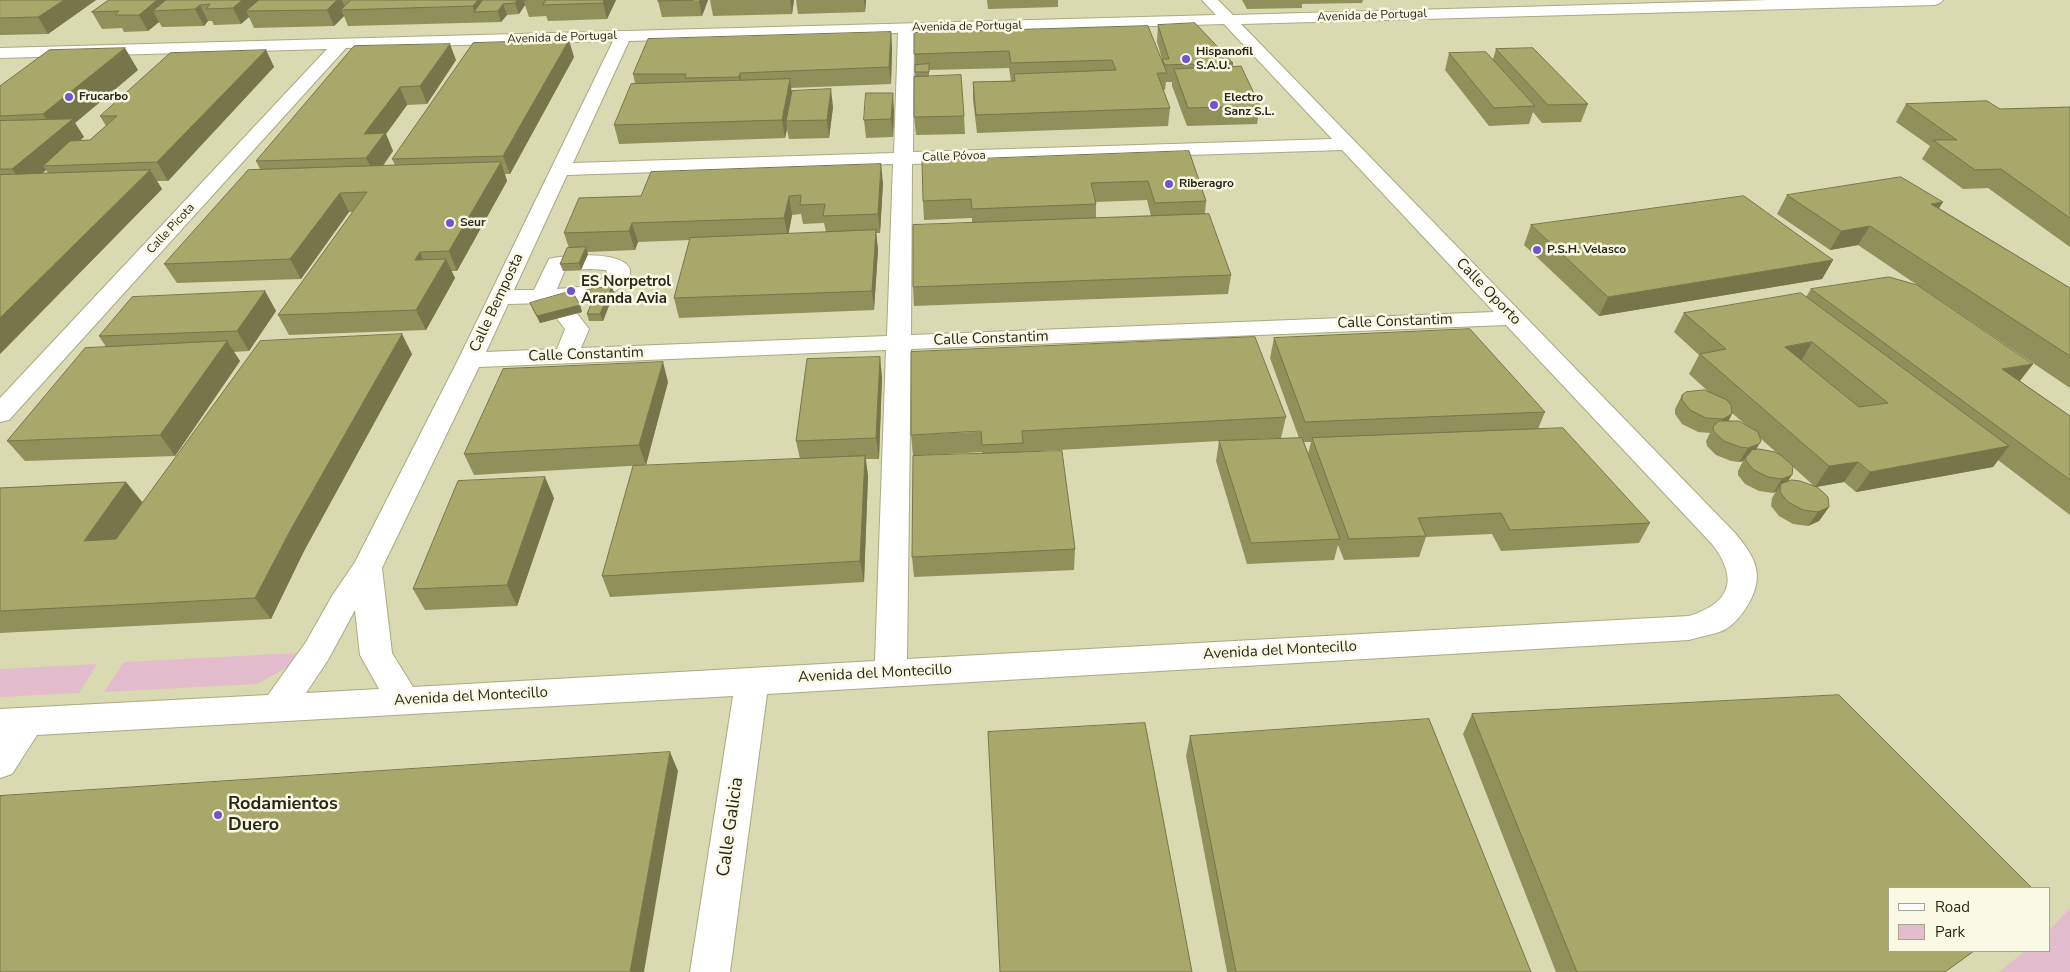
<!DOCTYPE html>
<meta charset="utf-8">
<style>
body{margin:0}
#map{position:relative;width:2070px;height:972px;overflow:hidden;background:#d9dab1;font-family:"Nunito Sans",sans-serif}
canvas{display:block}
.legend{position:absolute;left:1888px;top:887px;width:162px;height:65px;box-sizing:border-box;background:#f9f9e5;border:1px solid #a6a693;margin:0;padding:6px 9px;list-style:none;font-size:15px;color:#292919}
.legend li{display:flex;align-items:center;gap:10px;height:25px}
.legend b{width:25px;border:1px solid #a6a693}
</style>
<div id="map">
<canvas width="2070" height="972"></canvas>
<ul class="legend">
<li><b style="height:6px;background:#fff"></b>Road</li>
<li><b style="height:14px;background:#e3bcce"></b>Park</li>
</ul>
</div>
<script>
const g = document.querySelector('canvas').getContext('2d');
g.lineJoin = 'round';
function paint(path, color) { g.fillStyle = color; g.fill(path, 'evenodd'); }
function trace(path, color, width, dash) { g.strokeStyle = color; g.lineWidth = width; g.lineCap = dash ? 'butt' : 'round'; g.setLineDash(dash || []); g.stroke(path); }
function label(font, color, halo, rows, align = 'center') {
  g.font = font + ' "Nunito Sans",sans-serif'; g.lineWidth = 5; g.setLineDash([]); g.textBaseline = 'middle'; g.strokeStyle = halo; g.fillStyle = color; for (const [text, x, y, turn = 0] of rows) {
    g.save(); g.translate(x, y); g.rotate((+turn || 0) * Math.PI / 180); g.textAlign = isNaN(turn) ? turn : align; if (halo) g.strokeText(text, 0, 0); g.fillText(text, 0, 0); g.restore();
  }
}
paint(new Path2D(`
 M298 653 288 667 257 684 104 692 124 662Z
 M97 664 79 693 0 697V669Z
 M2070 908V972H1999L2025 951H2049V931Z`), '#e3bcce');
const minor = new Path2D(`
 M1202 0H1218L1233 15 1768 0H1943L1940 3 1935 5 1241 24 1735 533C1755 557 1765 574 1749 603 1743 613 1736 623 1726 629 1715 635 1701 636 1689 640L767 694 730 972H690L733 696 37 735 12 774 0 778V709L268 695 306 642 332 596 355 562 458 360 613 41 346 48 9 420 0 422V398L327 49 0 58V48L1216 15ZM1224 24 1332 139 913 152 914 33ZM898 33 894 153 573 163 629 41ZM1342 150 1494 312 911 335 912 164ZM893 164 887 336 581 348 589 329 568 302C589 301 613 299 627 280 630 276 632 271 628 266 616 251 566 255 549 259L534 290H514L567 175ZM590 269 606 270 608 275 591 286 557 289 565 270ZM545 303 565 329 557 349 486 352 508 304ZM1506 325 1712 544C1739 579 1731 603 1689 616L907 659 911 349ZM886 350 875 661 413 687 392 653 382 568 479 367ZM355 610 360 655 379 689 306 693 328 660Z`);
trace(minor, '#aaaa83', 2);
paint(minor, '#fff');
paint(new Path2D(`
 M0 0H96L48 34 0 35Z
 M109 0H616L607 19 548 21 546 16 529 17 525 5 519 14 507 15 501 22 348 26 344 16 334 26 254 28 249 17 241 24 214 25 212 21H208L204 26 162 27 159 22 148 31 124 32 122 28 102 29 92 12Z
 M708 0 702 16 662 17 658 1Z
 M710 0H794L792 14 713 16Z
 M796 0H866L865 12 798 14Z
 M987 0H1058V7L988 9Z
 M1242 0H1363L1362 3 1302 4V8L1247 9Z
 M1158 25 1233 63V67L1260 106 1257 124 1187 126 1172 86V82H1166L1165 90H1163L1170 108 1168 126 977 133 973 100V82L1011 81 1009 68 929 70V76L964 116 965 134 916 135 914 117 915 77 914 33 1162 60V59L1157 42Z
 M891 32 892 49 891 84 791 88 792 91 833 107 829 138 789 139 787 129 785 138 619 144 614 125 635 83 633 74Z
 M354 46 456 60 427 104 407 105 386 134 393 151 383 166 395 165 392 159 574 57 510 174H505L507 181 457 271H451L455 278 426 330 289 335 278 315 353 212H349L301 279 177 283 164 264 260 169 256 161Z
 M1496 49 1588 104 1581 122 1542 123 1533 112 1529 124 1489 126 1445 70 1449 53 1493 59Z
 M266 50 274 67 168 181H157L162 189 0 354V86L138 70 75 123 84 137 80 140H90L106 126 100 116ZM46 170 48 173 42 174Z
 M1906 104 2000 109 2070 107V247L1988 188 1963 189 1922 159 1930 146 1896 122Z
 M894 110 893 137 866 138 864 120Z
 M1189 151 1206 201 1205 214 1231 275 1228 294 914 306 913 287 972 223V218L924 220 923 201ZM1147 200 1151 216 1096 218V202Z
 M883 183 880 233H876L878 250 874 310 679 318 674 298 690 240 638 242 635 250 587 252 588 254 581 270 563 271 560 264 569 248 564 233 641 196ZM801 214 803 224 824 223 826 232 788 234 792 215Z
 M1787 195 1939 208 2070 288V388L1858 245 1830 250 1777 214Z
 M1531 225 1833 260 1822 279 1599 316 1524 245Z
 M612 286 614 293 603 321H589L587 314 592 303 588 297 586 290Z
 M1811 289 2033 364 2020 381 2070 416V515L1998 460 1993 467 1856 492 1844 482 1817 487 1829 507 1819 521 1808 526 1793 524 1779 516 1771 506 1772 498 1776 491 1773 493 1759 491 1745 484 1738 475V471L1743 461 1739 462 1731 461 1716 455 1707 446 1706 441 1710 433 1698 432 1682 424 1675 414V409L1682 395 1709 392 1689 374 1699 355 1674 332 1684 313 1806 297ZM1732 413 1746 425 1728 421ZM1760 438 1777 453 1756 450ZM1793 467 1813 485 1788 481Z
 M265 291 276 311 249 351 234 352 240 361 175 456 25 461 7 441 106 347 99 336Z
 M530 303 580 305 582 312 540 323 533 310Z
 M1274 338 1545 412 1538 429 1650 523 1639 543 1501 551 1492 534 1426 537 1419 557 1344 560 1338 545 1334 560 1247 564 1216 461 1219 441 1023 452 1075 549 1074 570 914 577 912 557 982 453V452L913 456 911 435 1286 417 1281 438 1233 440 1299 438 1270 358ZM1304 442H1311L1308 454Z
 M412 354 304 551 271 619 0 633V488L126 482 142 502Z
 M882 377 879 459H866L868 476 864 582 610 597 602 576 800 459 796 441Z
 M668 382 646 465 474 475 464 454Z
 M554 498 517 606 425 610 413 589Z
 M1472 714 1945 972H1556L1463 734Z
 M1190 736 1531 972H1227L1186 756Z`), '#90905b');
paint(new Path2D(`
 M64 0H96L48 34 38 17Z
 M157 0H186L153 11 159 22 148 31 139 15Z
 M242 0H268L246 11 249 17 241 24 233 8Z
 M337 0H345H342L346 10H341L344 16 334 26 327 10Z
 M478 0H496L474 12 473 6Z
 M517 0H528L524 1 525 5 519 14 515 3Z
 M604 0H616L607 19 603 3Z
 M699 0H708L702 16Z
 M790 0H794L792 14Z
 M864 0H866L865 12Z
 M503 4 507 15 501 22 498 11Z
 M200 5 208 21 204 26 195 9Z
 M891 32 892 49 891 84 889 67Z
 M569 40 574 57 510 174 503 156Z
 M450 44 456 60 427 104 420 86Z
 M125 48 138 70 75 123 84 137 50 166H43L46 170 25 188 12 169 55 133 43 114Z
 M266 50 274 67 168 181 157 162Z
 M740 73 743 90 742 94 739 77Z
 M790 79 792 96 786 121 787 129 785 138 782 120Z
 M400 87 407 105 386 134 393 151 375 176 366 158 364 134Z
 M831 89 833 107 829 138 827 120Z
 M893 93 894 110 893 137 891 119Z
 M501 162 507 181 457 271 449 251Z
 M881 164 883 183 880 233 878 214Z
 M150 170 162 189 0 354V318Z
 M340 193 349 212 301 279 290 259Z
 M789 196 792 215 788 237 784 218Z
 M1943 202 1931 221V204Z
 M632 223 638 242 635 250 629 231Z
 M1870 226 1858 245 1830 250 1841 231Z
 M876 230 878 250 874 310 872 291Z
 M586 247 588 254 581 270 579 263Z
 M420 252 428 272 415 260Z
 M446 259 455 278 426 330 416 310Z
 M1833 260 1822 279 1599 316 1608 297Z
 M612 286 614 293 603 321 600 314Z
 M265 291 276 311 249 351 237 331Z
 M580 305 582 312 540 323 537 316Z
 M402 334 412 354 304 551 271 619 255 598 290 531Z
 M227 341 240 361 175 456 160 435Z
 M1812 342 1800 363 1785 347Z
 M880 357 882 377 879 459 876 438Z
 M663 362 668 382 646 465 639 445Z
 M2033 364 2017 384 2002 369Z
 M1732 414 1725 428 1715 433 1723 419Z
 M1761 441 1753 455 1746 457 1743 461 1739 462 1748 448Z
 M2009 446 1993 467 1856 492 1870 472Z
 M865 456 868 476 864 582 860 561Z
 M1858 462 1844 482 1815 487 1829 466Z
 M1792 475 1783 489 1781 484 1777 491 1773 493 1782 479Z
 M545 477 554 498 517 606 507 585Z
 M126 482 142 502 102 561 84 541Z
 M1829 507 1819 521 1808 526 1818 512Z
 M670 752 678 771 644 972H630Z`), '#76764a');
const building = new Path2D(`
 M0 0H64L38 17 0 18Z
 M109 0H157L139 15H115L119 11 92 12Z
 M166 0H242L233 8 206 9 210 4 200 5 195 9 153 11Z
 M259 0H337L327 10 246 11Z
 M351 0H478L473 6 341 10Z
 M483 0H517L515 3 503 4 498 11 474 12Z
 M546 0H604L603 3 543 5Z
 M659 0H694L658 1Z
 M1195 23 1233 63H1228L1230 67 1241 66 1260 106 1188 108 1174 69 1195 68 1193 64 1165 65 1162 59H1169L1158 25Z
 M1148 26 1167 73H1157L1170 108 976 115 973 82 1015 81 1014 74 1116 70 1112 60 1011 63 1009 51 914 54V33Z
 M891 32 889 67 740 73 739 77 685 78 686 74H633L648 39Z
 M569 40 503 156 392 159 473 43Z
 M450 44 420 86 400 87 364 134 385 133 366 158 256 161 354 46Z
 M125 48 43 114 0 116V86L49 50Z
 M1533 48 1588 104 1548 105 1496 49Z
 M266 50 157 162 43 166 70 141 90 140 117 116H100L170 53Z
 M1486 52 1535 106 1494 108 1449 53Z
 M929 64V72H915V65Z
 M961 75 964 116 914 117V77Z
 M790 79 782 120 614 125 631 84Z
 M831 89 827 120 786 121 792 91Z
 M866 93H893L891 119 864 120Z
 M1987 101 2000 109 2070 107V218L2001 169 1975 170 1933 140H1957L1906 104Z
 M73 119 12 169H0V121Z
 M1189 151 1206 201 1155 203 1148 181 1091 183 1096 204 972 209 971 199 923 201 922 161Z
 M501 162 449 251 420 252 415 260 446 259 416 310 278 315 367 192 340 193 290 259 164 264 248 170Z
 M881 164 878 214 823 216 825 204 800 205 801 195 789 196 784 218 632 223 629 231 564 233 579 198 641 196 651 172Z
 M150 170 0 318V175Z
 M1901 177 1943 202 1931 204 2070 288V356L1870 226 1841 231 1787 195Z
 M1744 196 1833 260 1608 297 1531 225Z
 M1209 214 1231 275 913 287V225Z
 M876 230 872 291 674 298 690 238Z
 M586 247 579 263 560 264 567 248Z
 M1889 277 1917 285 2033 364 2002 369 2070 416V480L1811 289Z
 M612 286 600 314H587L593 300 586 290Z
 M265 291 237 331 99 336 132 297Z
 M572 291 580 305 537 316 530 303Z
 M1801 293 2009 446 1870 472 1858 462 1829 466 1700 354 1726 349 1684 313ZM1812 342 1888 403 1859 407 1785 347Z
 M1470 329 1545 412 1305 422 1274 338Z
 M402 334 290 531 255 598 0 611V488L126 482 84 541 116 539 260 341Z
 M1255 337 1286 417 1022 431 1023 443 982 445 981 431 911 435V352Z
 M227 341 160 435 7 441 85 348Z
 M880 357 876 438 796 441 807 359Z
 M663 362 639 445 464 454 503 369Z
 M1705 390 1727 400 1731 405 1732 414 1723 419 1706 418 1690 410 1682 400V395L1686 392Z
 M1719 421H1739L1758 432 1761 441 1759 444 1748 448 1740 447 1724 441 1714 432 1713 427Z
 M1563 428 1650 523 1510 530 1501 513 1418 518 1426 536 1349 539 1312 438Z
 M1302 438 1340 539 1251 543 1219 441Z
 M1759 449 1775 452 1782 456 1793 466 1792 475 1782 479 1768 477 1754 470 1746 461V457L1752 450Z
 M1062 451 1075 549 912 557 913 456Z
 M865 456 860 561 602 576 633 466Z
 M545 477 507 585 413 589 458 481Z
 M1792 480 1800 481 1817 487 1823 492 1828 497 1829 507 1818 512 1803 510 1788 502 1780 492 1781 484Z
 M1839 695 2032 888H1889V951H1974L1945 972H1577L1472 714Z
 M1429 719 1531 972H1236L1190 736Z
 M1145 723 1192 972H1000L988 732Z
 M670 752 630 972H0V796Z`);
paint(building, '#a8a86a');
trace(building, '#76764a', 1);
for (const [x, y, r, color] of [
 [1186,59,5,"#6f56d0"],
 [69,97,5,"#6f56d0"],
 [1214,105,5,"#6f56d0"],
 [1169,184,5,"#6f56d0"],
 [450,223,5,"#6f56d0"],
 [1537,250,5,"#6f56d0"],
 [571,291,5,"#6f56d0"],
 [218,815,5,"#6f56d0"]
]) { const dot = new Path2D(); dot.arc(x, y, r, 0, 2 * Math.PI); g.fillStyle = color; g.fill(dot); trace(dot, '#f9f9e5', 2); }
label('12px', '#292919', '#f9f9e5', [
 ["Avenida de Portugal",1372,16,-2],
 ["Avenida de Portugal",967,27,-1],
 ["Avenida de Portugal",562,38,-2],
 ["Calle Póvoa",954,157,-2],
 ["Calle Picota",171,229,-47]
]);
label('bold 12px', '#292919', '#f9f9e5', [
 ["Hispanofil",1196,52],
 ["S.A.U.",1196,66],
 ["Frucarbo",79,97],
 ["Electro",1224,98],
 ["Sanz S.L.",1224,112],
 ["Riberagro",1179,184],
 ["Seur",460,223],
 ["P.S.H. Velasco",1547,250]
], 'left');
label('bold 15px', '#292919', '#f9f9e5', [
 ["ES Norpetrol",581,282],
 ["Aranda Avia",581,299]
], 'left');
label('15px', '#292919', '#f9f9e5', [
 ["Calle Oporto",1488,292,46],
 ["Calle Bemposta",497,303,-65],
 ["Calle Constantim",1395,322,-2],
 ["Calle Constantim",991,339,-2],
 ["Calle Constantim",586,355,-2],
 ["Avenida del Montecillo",1280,651,-3],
 ["Avenida del Montecillo",875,674,-3],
 ["Avenida del Montecillo",471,697,-3]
]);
label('bold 18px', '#292919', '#f9f9e5', [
 ["Rodamientos",228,805],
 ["Duero",228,826]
], 'left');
label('18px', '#292919', '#f9f9e5', [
 ["Calle Galicia",731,827,-82]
]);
</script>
